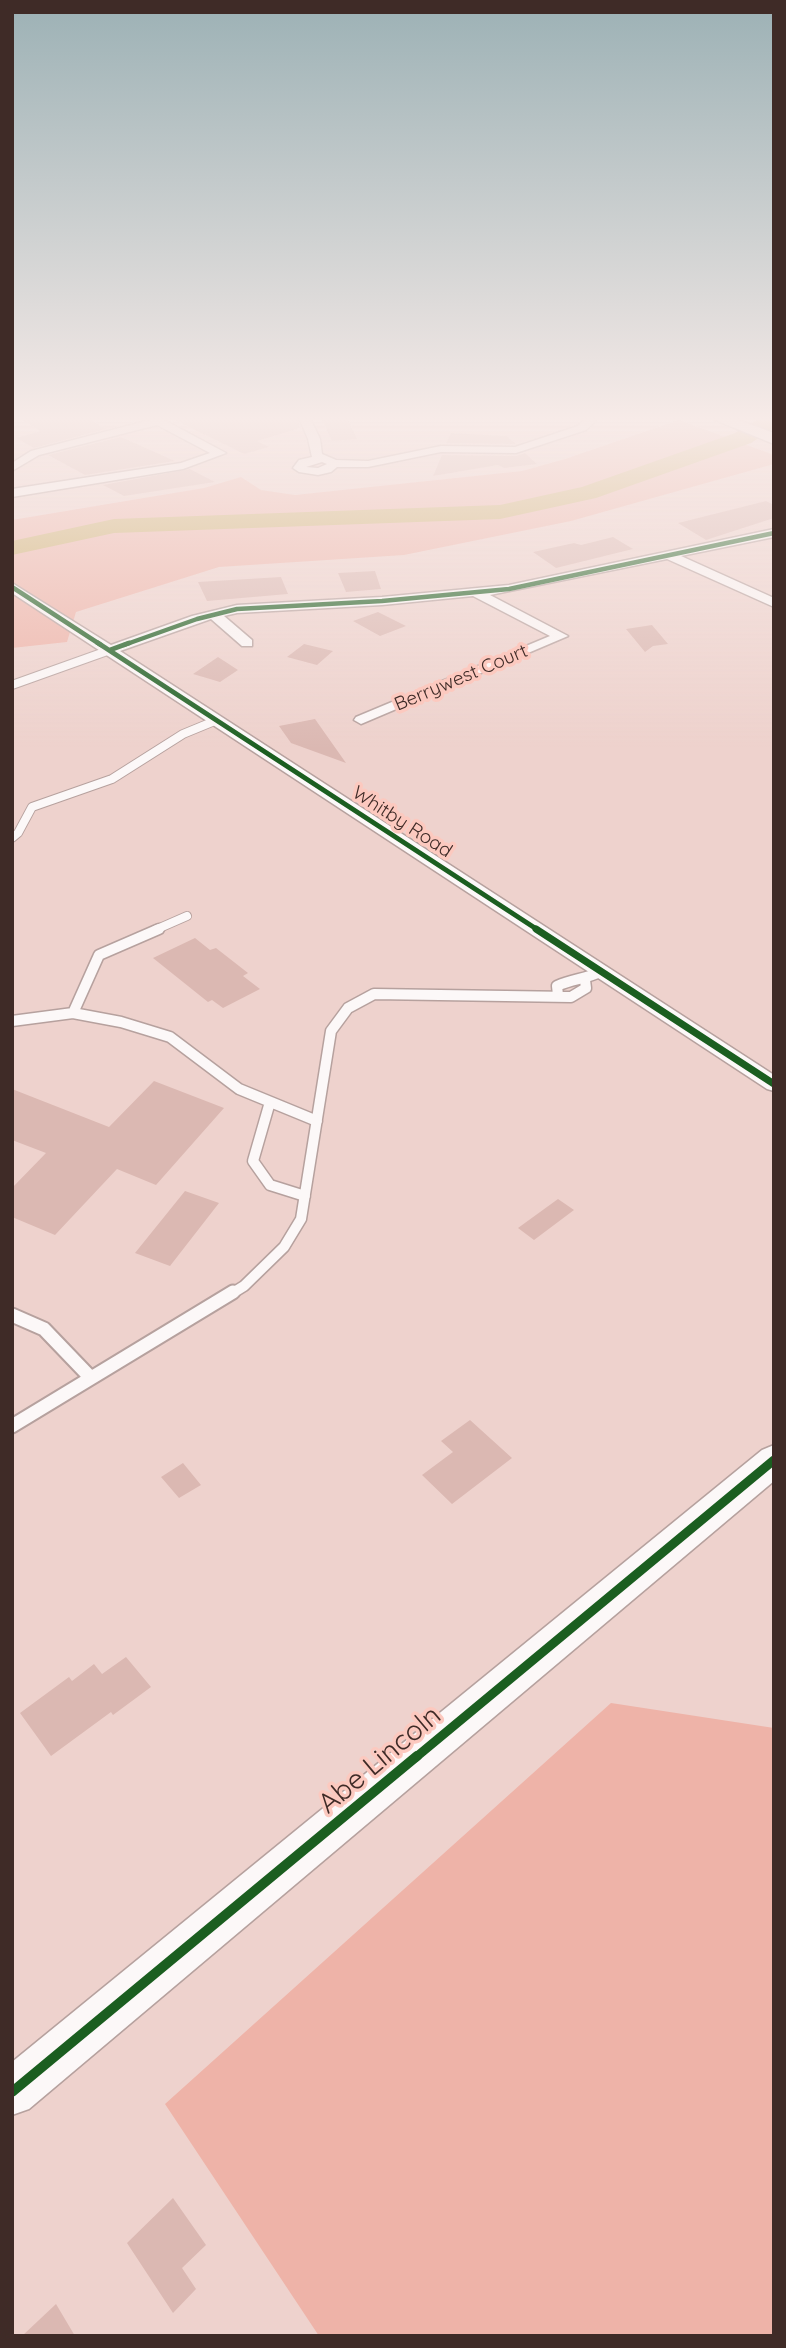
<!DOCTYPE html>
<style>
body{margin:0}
#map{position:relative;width:786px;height:2348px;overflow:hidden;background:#eed2cd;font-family:Quicksand,sans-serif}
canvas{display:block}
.frame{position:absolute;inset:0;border:14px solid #3f2b27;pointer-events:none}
</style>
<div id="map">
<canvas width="786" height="2348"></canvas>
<div class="frame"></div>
</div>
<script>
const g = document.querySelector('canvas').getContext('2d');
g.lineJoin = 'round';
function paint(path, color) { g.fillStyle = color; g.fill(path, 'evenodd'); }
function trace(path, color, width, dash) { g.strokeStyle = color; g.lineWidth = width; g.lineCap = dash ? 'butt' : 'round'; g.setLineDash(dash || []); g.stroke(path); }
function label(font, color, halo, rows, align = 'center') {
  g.font = font + ' Quicksand,sans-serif'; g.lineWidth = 7; g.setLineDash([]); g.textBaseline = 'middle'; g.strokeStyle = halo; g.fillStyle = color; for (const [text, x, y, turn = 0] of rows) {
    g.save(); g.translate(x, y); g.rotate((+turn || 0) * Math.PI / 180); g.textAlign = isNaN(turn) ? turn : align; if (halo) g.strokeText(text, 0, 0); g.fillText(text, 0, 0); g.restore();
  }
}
paint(new Path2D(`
 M679 420 774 455V464L571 521 404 555 219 567 76 612 67 642 12 648V520L204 488 241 477 261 490 295 495 522 471 565 459Z
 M611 1703 774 1728V2336H319L165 2104Z`), '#eeb3a8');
paint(new Path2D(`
 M774 420 772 429 751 443 596 498 500 519 114 533 12 555V541L114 519 500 505 582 487 735 433 757 420Z`), '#cbad68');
paint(new Path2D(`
 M22 420H91L106 429 34 448 16 438 41 431Z
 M175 420H298L300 428 257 441 269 447 244 454Z
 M322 420H348L357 439 332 441Z
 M451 433 507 436 516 444 446 443Z
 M121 437 175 461 85 475 48 455Z
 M525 453 537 464 504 468 498 465 433 476 442 455 516 456Z
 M190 469 215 482 124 496 103 485Z
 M766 501 774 505V518L706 540 678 523Z
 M613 537 633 549 556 568 533 552 574 543 581 545Z
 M375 571 381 589 346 592 338 573Z
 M281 577 288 594 207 601 198 582Z
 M378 612 406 626 380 636 353 621Z
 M652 625 668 644 653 646 645 652 626 629Z
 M304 644 333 651 317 665 287 657Z
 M218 657 238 670 220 682 193 674Z
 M315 719 346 763 291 743 279 726Z
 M195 938 210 950 216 948 248 973 243 976 260 989 223 1008 212 1000 208 1002 153 958Z
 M154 1081 224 1108 156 1185 117 1169 55 1235 12 1217V1188L46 1153 12 1140V1089L109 1127Z
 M185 1191 219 1203 170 1266 135 1253Z
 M558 1199 574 1210 534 1240 518 1228Z
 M470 1420 512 1458 452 1504 422 1475 453 1452 441 1441Z
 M183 1463 201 1485 179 1498 161 1477Z
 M126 1657 151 1687 113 1715 111 1712 51 1756 20 1713 69 1677 72 1681 94 1664 102 1674Z
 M173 2198 206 2245 182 2268 196 2289 173 2313 127 2243Z
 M56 2304 75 2336H22Z`), '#dbb8b2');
const laneFar2 = new Path2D(`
 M12 685 110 650
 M12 838 18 833 32 807 112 779 183 734 217 720
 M155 930 187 916`);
const laneFar1 = new Path2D(`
 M558 995 557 986C574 978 584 980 602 971
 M73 1013 121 1022 170 1037 239 1089 317 1121
 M12 1021 73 1013 99 955 159 929
 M270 1102 253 1161 270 1185 305 1196
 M231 1294 244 1286 284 1247 301 1219 331 1031 348 1008 374 994 571 997 586 988 585 980`);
const lane = new Path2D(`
 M12 1315 44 1329 91 1378
 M12 1426 233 1292`);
const street = new Path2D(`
 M150 420H164L226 453 183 469 12 497V489L181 463 210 453 157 425 39 455 12 471V463L31 451Z
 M300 420H311L320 439 322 454 336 460 368 461 441 446 515 447 578 426 584 420H596L586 430 516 453 441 452 368 467H337L331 472 318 475 299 472 293 468 299 460 312 457 308 439ZM322 462 327 464 318 468 306 467Z
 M774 529V537L681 556 774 598V607L667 559 490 595 568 636 361 724 354 720 356 717 550 636 473 596 382 605 237 613 224 616 252 640V646H242L211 619 120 651 774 1075V1091L767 1089 12 593V583L111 645 192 616 237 605 382 597 509 585Z`);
const secondary = new Path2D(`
 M715 420H738L774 433V444Z
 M774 1445V1481L29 2109 12 2115V2062L762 1450Z`);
trace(laneFar2, '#b6a19e', 10);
trace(laneFar1, '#b6a19e', 13);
trace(lane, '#b6a19e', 17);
trace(street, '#b6a19e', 3);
trace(secondary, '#b6a19e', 3);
trace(laneFar2, '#fcf8f8', 8);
trace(laneFar1, '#fcf8f8', 10);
trace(lane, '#fcf8f8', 13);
paint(street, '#fcf8f8');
paint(secondary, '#fcf8f8');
trace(new Path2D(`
 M12 587 101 645
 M124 645 197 619 237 609 382 601 509 589 774 533`), '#1b5e20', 4.5);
trace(new Path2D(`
 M98 643 538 930
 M110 650 129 643`), '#1b5e20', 5);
trace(new Path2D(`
 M536 929 774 1084`), '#1b5e20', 7);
trace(new Path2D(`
 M415 1758 774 1460`), '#1b5e20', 9);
trace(new Path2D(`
 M12 2092 417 1756`), '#1b5e20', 10);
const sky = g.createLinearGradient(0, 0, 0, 749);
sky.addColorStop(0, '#9cb1b5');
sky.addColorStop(0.56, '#f7ebe8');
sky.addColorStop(1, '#f7ebe800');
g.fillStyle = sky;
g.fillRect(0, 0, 786, 749);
label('19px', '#3f2b27', '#fcc9bf', [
 ["Berrywest Court",461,678,-23],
 ["Whitby Road",402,822,33]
]);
label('28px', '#3f2b27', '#fcc9bf', [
 ["Abe Lincoln",380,1760,-40]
]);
</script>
